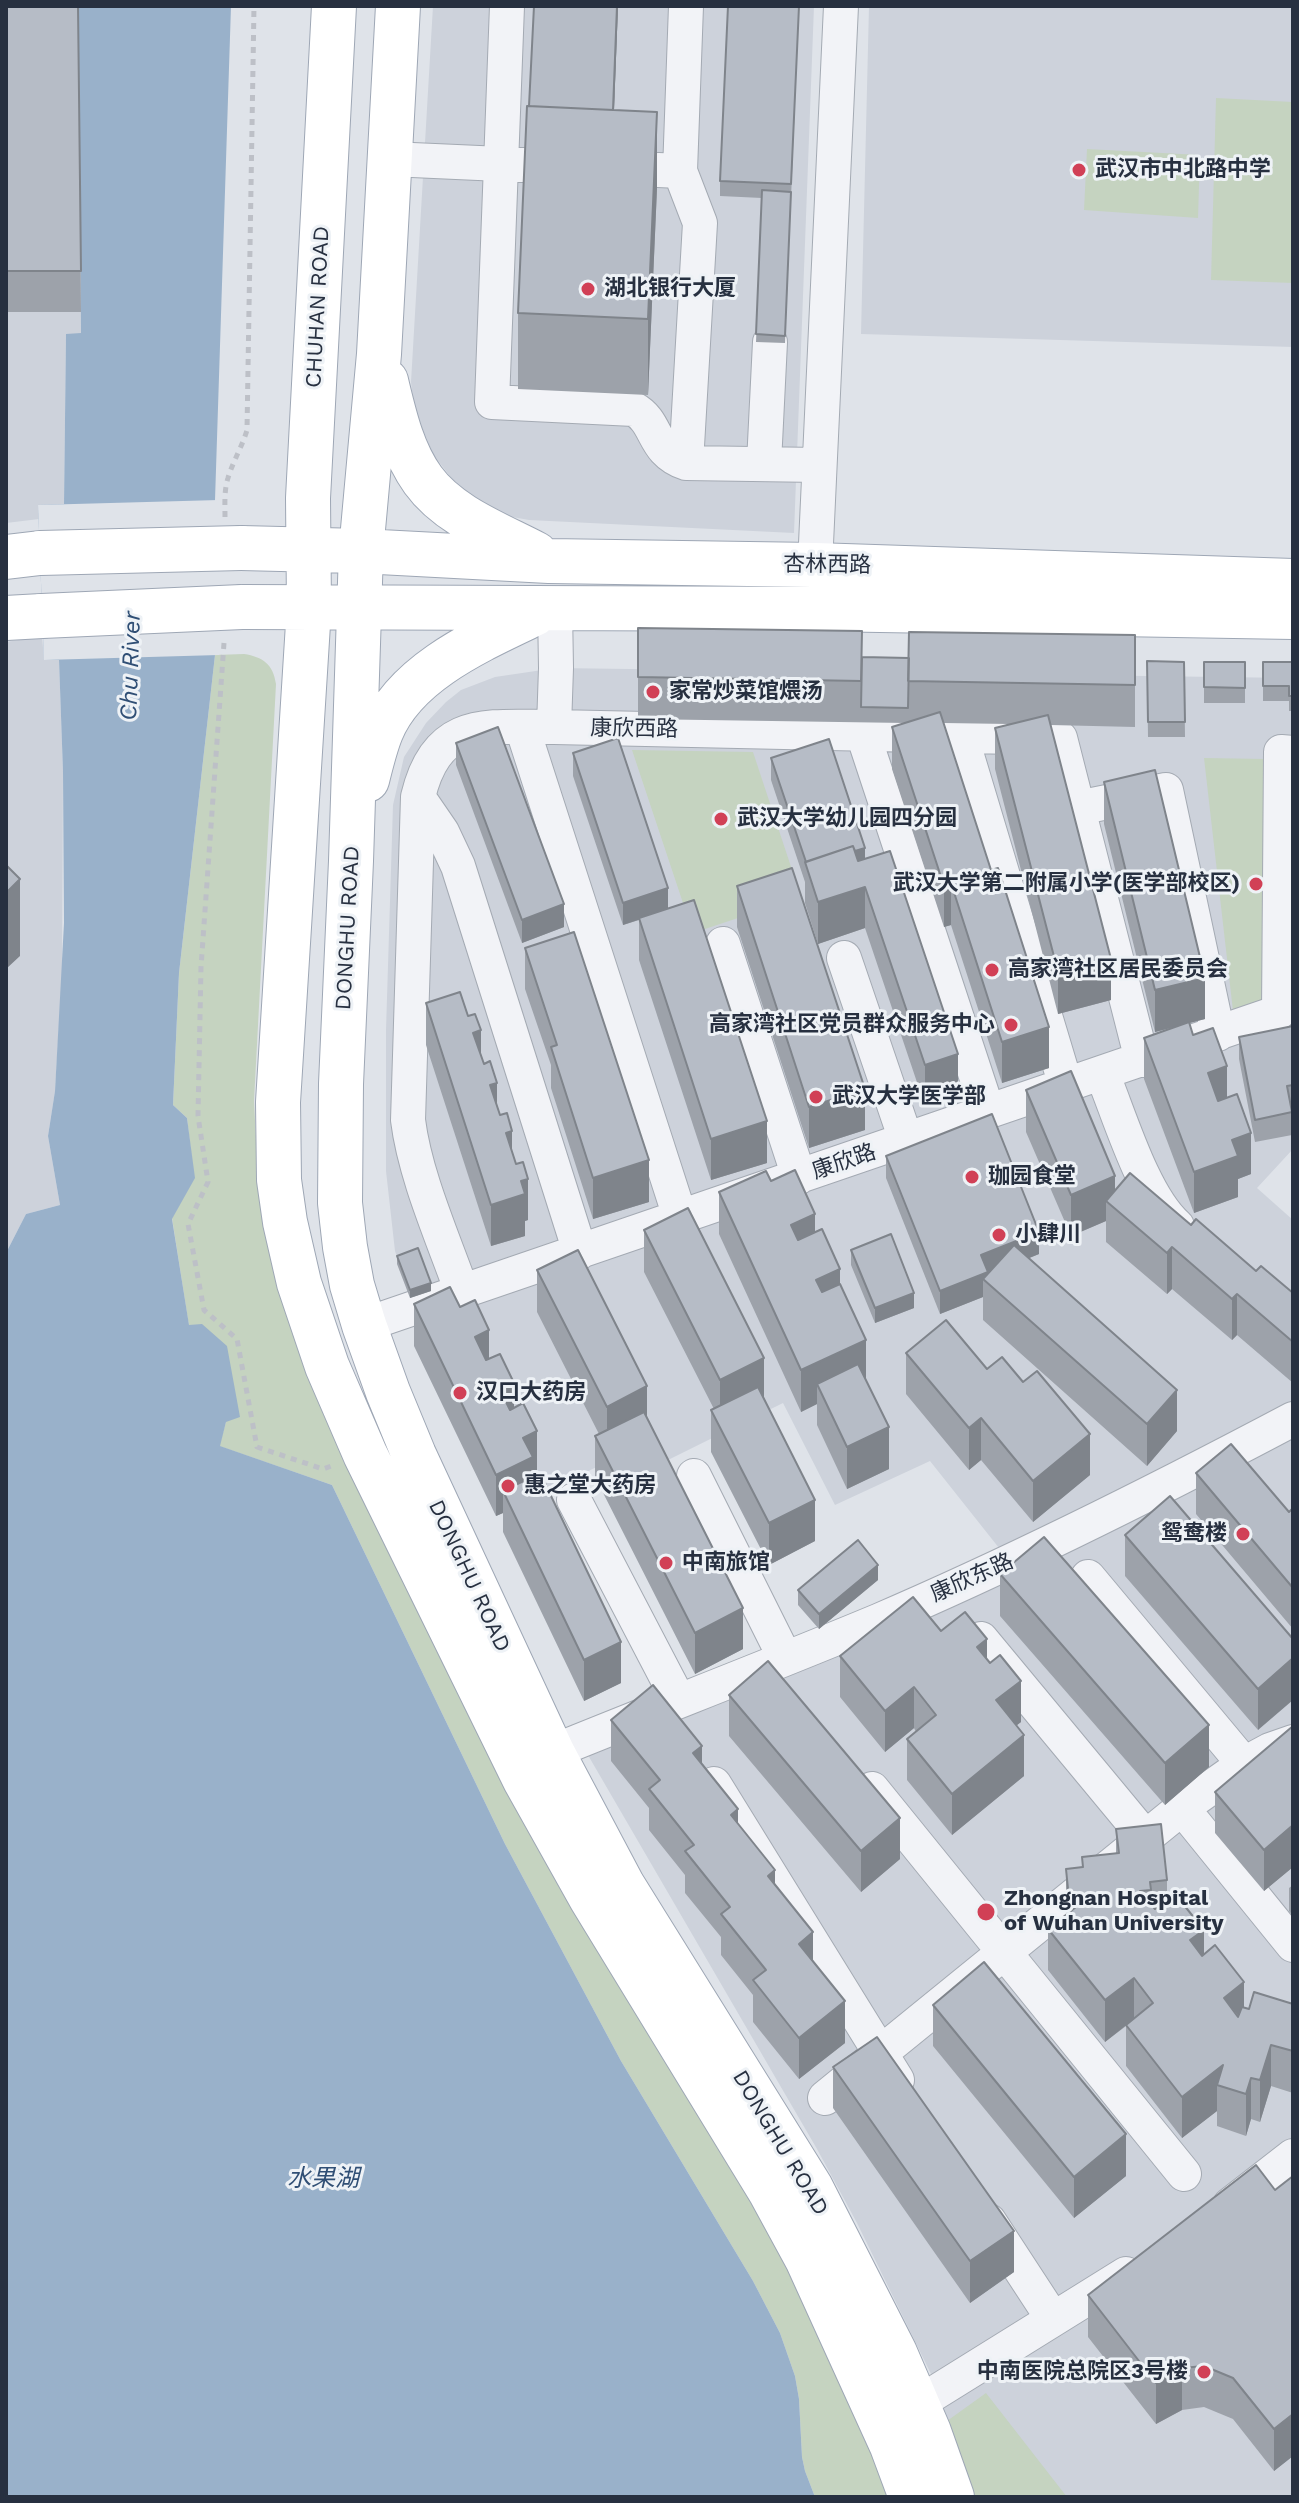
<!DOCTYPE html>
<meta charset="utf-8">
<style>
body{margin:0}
#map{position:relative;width:1299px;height:2503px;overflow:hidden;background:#dfe3e9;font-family:"Work Sans",sans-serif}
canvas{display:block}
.frame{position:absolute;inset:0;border:8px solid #273040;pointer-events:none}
</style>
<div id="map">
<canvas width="1299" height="2503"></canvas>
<div class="frame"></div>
</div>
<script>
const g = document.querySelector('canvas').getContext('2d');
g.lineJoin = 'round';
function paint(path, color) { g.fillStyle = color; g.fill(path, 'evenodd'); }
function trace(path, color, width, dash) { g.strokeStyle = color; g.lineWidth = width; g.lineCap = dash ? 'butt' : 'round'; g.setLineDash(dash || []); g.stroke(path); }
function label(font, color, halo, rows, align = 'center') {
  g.font = font + ' "Work Sans","Noto Sans SC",sans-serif'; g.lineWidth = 6; g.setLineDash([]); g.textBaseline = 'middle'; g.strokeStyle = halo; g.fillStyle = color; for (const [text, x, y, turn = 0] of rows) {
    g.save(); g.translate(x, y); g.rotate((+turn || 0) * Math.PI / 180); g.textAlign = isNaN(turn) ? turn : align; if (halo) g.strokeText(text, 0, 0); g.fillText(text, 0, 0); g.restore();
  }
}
paint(new Path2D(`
 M6 6H78L81 334H66L64 504 39 505V519L6 523Z
 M433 6H814L794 533 529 520 507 516 488 507 455 483 433 454 414 408 411 382Z
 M869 6H1293V347L861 334Z
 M42 636 44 660H59L63 772 62 976 55 1091 48 1136 60 1205 26 1214 6 1253V642Z
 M556 668 1293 678V1149L1257 1188 1293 1220V1405L1003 1553 930 1461 835 1505 783 1403 668 1460 654 1439 496 1516 414 1308 395 1251 386 1171V1030L393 805 404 757 426 723 446 702 461 690 495 677Z
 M1293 1431V2497H973L931 2374 857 2223 817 2149 585 1750Z`), '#cdd2db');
paint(new Path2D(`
 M1216 98 1293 102V283L1211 280Z
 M1087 149 1200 155 1198 218 1084 210Z
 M244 654C263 657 273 664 276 684L254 1101 258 1180 263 1215 793 2262 896 2497H815L805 2471 802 2457 799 2399 795 2376 780 2333 753 2281 621 2061 505 1844 332 1485 219 1446 226 1422 189 1326 172 1218 194 1178 187 1118 173 1105 179 973 215 655Z
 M632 750 753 752 801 897 693 933Z
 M1204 758 1266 759 1267 1001 1233 1011Z
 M986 2393 1067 2497H973L947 2421Z`), '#c5d3c0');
paint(new Path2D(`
 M78 6H231L215 500V655L179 973 173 1105 187 1118 195 1178 172 1219 189 1325 202 1324 227 1346 240 1417 226 1422 220 1446 332 1485 505 1844 621 2061 753 2281 780 2333 795 2376 799 2399 802 2457 805 2471 815 2497H6V1253L26 1214 60 1205 48 1136 55 1091 64 923 63 772 59 660H44L38 505 64 504 66 334 81 333Z`), '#99b1ca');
paint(new Path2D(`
 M219 500V655L44 660 38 505Z`), '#dfe3e9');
const minor = new Path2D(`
 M507 6 492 402 634 409C659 423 651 451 686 463
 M390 159 523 165
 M658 170 680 171 686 6
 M680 171 700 223 686 463 819 465
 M764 463 770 342
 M815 565 841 6
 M522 727 680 1217
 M554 727 556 668 555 609
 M863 734 988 1112
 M961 736 1066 1086
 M418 797 442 832 458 866 580 1252
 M1078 808 1166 790 1218 1034
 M723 944 799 1177
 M844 958 906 1140
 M1102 1073C1120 1117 1143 1196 1177 1226
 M462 1292C443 1238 415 1176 408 1120L418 797C437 717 486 727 554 727L1060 738 1142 1060
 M364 1325 1279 1012 1281 752 1293 753
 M694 1476 785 1658
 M574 1500 679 1701
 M1088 1577 1244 1764
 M981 1639 1146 1838
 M552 1752C660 1708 770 1666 878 1621 1020 1560 1157 1491 1293 1419
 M714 1784 897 2080
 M872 1789 1184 2174
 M1182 1808 1293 1945
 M825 2098 1182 1808 1244 1764 1270 1750 1293 1742
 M1230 2205 1293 2156
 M989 2221 1053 2319
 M917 2404 1126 2274`);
const major = new Path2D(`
 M334 6 308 498 309 608 278 1102 279 1180 285 1222 299 1283 327 1366 365 1454 525 1780 591 1898 770 2191 807 2259 892 2446 911 2497
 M398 6 379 354 361 551 351 861 341 1084 340 1203 345 1247 352 1285 364 1325 388 1392 414 1455 552 1752 623 1886 811 2188 895 2353 929 2432 952 2497
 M386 381C394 414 402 451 423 480 449 516 498 534 536 554
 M241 548 361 551 549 561 815 565 1293 581
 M6 557 40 553
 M242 607 821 609 1293 617
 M6 618 42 616
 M367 780C371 764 375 747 381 732 405 672 480 640 534 614`);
trace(minor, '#a4aab3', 36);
trace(major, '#9ea7b5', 46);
trace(new Path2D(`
 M225 517C225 504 224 490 228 478 233 461 242 447 247 430L254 6
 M224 643 201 967 198 1116 208 1182 188 1224 204 1310 237 1339 257 1447 323 1469 334 1465`), '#bdc0c7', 5, [6, 6]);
trace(minor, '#f2f3f7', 34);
trace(major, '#fff', 44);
const majorBridge = new Path2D(`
 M40 553 241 548
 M42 616 242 607`);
trace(majorBridge, '#9ea7b5', 46, []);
trace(majorBridge, '#fff', 44);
paint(new Path2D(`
 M6 6H78L81 312H6Z
 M618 6 614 110 657 188 648 395 518 389V313L529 106Z
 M799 6 785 343 756 342 762 198 720 196V181Z
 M638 628 862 657 909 658 1135 635V727L1051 725 1111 1000 1058 1014 995 769V728L1009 724 944 723 1049 1068 1002 1083 951 925 944 927 892 769V727L906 723 638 719Z
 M1147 661 1184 662 1185 737H1148Z
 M1204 662H1245V703H1204Z
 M1263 662H1293V711H1289V701H1263Z
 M456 743 564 927 522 943 456 765Z
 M573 753 668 909 767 1163 711 1180 639 960V920L623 925 573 776Z
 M771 758 865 859 958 1095 925 1106 865 928 818 944 805 903V882L771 780Z
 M1104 782 1205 1019 1189 1023 1193 1035 1227 1098 1251 1174 1238 1179V1197L1194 1213 1144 1079V1038L1175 1027 1155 1032 1104 824Z
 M737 886 865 1130 809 1148 737 927Z
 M525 948 649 1202 593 1219 551 1088V1065L525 989Z
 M426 1003 481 1054 512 1154 528 1220 525 1221V1236L491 1246 426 1045Z
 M1293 1026V1108H1291L1292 1135 1255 1142 1239 1059V1037Z
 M1026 1090 1115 1189 1191 1225 1256 1271 1293 1293V1383L1237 1335 1232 1340 1172 1289 1167 1294 1106 1242V1221L1071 1236 1026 1132Z
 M886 1156 1039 1254 1029 1258 1177 1431 1147 1466 983 1320V1297L940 1314 886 1178Z
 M771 1181 815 1233 840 1284 889 1469 847 1489 817 1425V1404L801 1412 719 1234V1192Z
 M644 1230 764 1399 815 1541 769 1565 711 1452V1410L714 1409 644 1272Z
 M851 1250 914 1308 875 1323 851 1265Z
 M397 1256 431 1291 410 1298 397 1264Z
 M537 1270 647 1419 743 1649 695 1674 595 1477V1436L599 1434 537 1312Z
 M414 1304 460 1307 489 1359 514 1407 537 1473 533 1475V1477L621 1683 584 1701 503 1532V1513L496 1516 414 1346Z
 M906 1353 987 1369 1090 1475 1033 1522 981 1460 969 1470 906 1394Z
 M1196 1473 1289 1512 1293 1508V1629L1196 1514Z
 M1125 1535 1293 1639 1258 1730 1125 1576Z
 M1000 1574 1209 1767 1165 1805 1000 1616Z
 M878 1580 819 1629 798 1605V1590Z
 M941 1631 987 1659 1021 1722 1017 1725 1024 1776 952 1835 907 1780V1739L916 1732 914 1728 885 1752 840 1697V1656Z
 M729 1695 900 1859 861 1892 729 1736Z
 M611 1720 702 1764 775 1885 813 1962 845 2043 799 2079 753 2022V1995L721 1955V1937L685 1893V1875L649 1830V1808L611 1761Z
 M1293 1726V1867L1264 1891 1215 1833V1792Z
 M1116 1829 1167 1880V1900L1204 1954 1244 2007 1249 2009 1293 2004V2093L1271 2086 1260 2122 1251 2119 1246 2136 1217 2126V2111L1182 2138 1126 2066V2026L1105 2042 1048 1970V1929L1066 1915V1869L1082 1867V1857L1116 1854Z
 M1293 1885V1916L1289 1911V1888Z
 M933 2005 1126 2176 1074 2218 933 2046Z
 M833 2067 1014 2272 970 2303 833 2108Z
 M1293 2176V2456L1274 2471 1233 2419 1204 2407 1182 2410 1156 2424 1088 2337V2295L1275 2190Z`), '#9da2aa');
paint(new Path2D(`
 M617 6H618L611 186Z
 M657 112V188L648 395V319Z
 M865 848V870L807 867Z
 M20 879V956L6 969V893Z
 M951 883V925L944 927V886Z
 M865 887V928L818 944V902Z
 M668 888V910L623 925V903Z
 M564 904V927L522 943V920Z
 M1111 959V1000L1058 1014V972Z
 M1205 978V1019L1155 1032V990Z
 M1049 1027V1068L1002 1083V1042Z
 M481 1030V1072L473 1033Z
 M958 1054V1095L925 1106V1065Z
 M1227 1066V1107L1208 1115V1073Z
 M497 1083V1124L490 1085Z
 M865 1089V1130L809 1148V1107Z
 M767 1121V1163L711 1180V1139Z
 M512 1131V1172L506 1133Z
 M1251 1133V1174L1238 1179V1197L1194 1213V1172L1232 1140Z
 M649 1160V1202L593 1219V1178Z
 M1115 1176V1209L1106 1201V1221L1071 1236V1195Z
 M528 1179V1220L525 1221V1236L491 1246V1205L521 1181Z
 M815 1214V1255L791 1267V1225Z
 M1039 1232V1254L988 1275 983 1279V1297L940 1314V1291L981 1255Z
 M1172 1247V1289L1167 1294V1253Z
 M840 1269V1310L816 1321V1280Z
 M431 1283V1291L410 1298V1290Z
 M914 1293V1308L875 1323V1308Z
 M1237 1294V1335L1232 1340V1299Z
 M489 1330V1371L475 1337Z
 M866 1340V1382L817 1384V1404L801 1412V1370Z
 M764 1358V1399L720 1421V1380Z
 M514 1383V1424L500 1390Z
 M647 1386V1428L607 1448V1407Z
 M1177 1390V1431L1147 1466V1424Z
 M981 1418V1460L969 1470V1428Z
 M889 1427V1469L847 1489V1447Z
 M537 1431V1473L533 1475V1499L503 1491V1513L496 1516V1475L523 1438Z
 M1090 1434V1475L1033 1522V1481Z
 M815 1500V1541L769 1565V1523Z
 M878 1565V1580L819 1629V1614Z
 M743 1608V1649L695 1674V1633Z
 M987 1639V1680L977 1647Z
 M621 1642V1683L584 1701V1660Z
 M1293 1658V1700L1258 1730V1689Z
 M1021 1681V1722L996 1741V1700Z
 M914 1687V1728L885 1752V1711Z
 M1209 1725V1767L1165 1805V1763Z
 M1024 1735V1776L952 1835V1794Z
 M702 1746V1787L693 1753Z
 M738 1809V1851L731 1815Z
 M900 1818V1859L861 1892V1851Z
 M1293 1825V1867L1264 1891V1850Z
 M775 1870V1912L768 1876Z
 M1204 1930V1971L1190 1940Z
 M813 1932V1973L799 1944Z
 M1134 1978V2019L1105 2042V2000Z
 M1244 1982V2023L1224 1998Z
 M845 2001V2043L799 2079V2038Z
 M1271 2045V2086L1260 2122V2080Z
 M1223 2065 1217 2085V2111L1182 2138V2097Z
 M1251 2078V2119L1246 2136V2094Z
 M1126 2134V2176L1074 2218V2177Z
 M1014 2231V2272L970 2303V2261Z
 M1182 2368V2410L1156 2424V2383Z
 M1293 2414V2456L1274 2471V2429Z`), '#7f848b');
const building = new Path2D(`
 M6 6H78L81 271H6Z
 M534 6H617L613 110 529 106Z
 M728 6H799L791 184 720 181Z
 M527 106 657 112 648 319 518 313Z
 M762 190 791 192 785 336 756 334Z
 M638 628 862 631 861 681 638 677Z
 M909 632 1135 635V685L908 681Z
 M862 657 909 658 908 708 861 707Z
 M1147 661 1184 662 1185 722H1148Z
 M1204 662H1245V688L1204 687Z
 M1263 662H1293V696H1289V686H1263Z
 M940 712 991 870 998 868 1049 1027 1002 1042 951 883 944 886 892 727Z
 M1048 715 1111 959 1058 972 995 728Z
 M498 727 564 904 522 920 456 743Z
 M618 738 668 888 623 903 573 753Z
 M829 739 865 848 855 851 853 846 806 862 771 758Z
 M1155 770 1205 978 1155 990 1104 782Z
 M853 846 858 861 890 851 958 1054 925 1065 865 887 818 902 805 862Z
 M6 865 20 879 6 893Z
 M792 868 865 1089 809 1107 737 886Z
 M694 900 767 1121 711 1139 639 918Z
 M574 932 649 1160 593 1178 551 1047 557 1045 525 948Z
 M460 992 468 1016 475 1014 481 1030 473 1033 484 1064 490 1061 497 1083 490 1085 500 1115 507 1113 512 1131 506 1133 516 1164 523 1162 528 1179 521 1181 525 1194 491 1205 426 1003Z
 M1189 1022 1193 1035 1213 1028 1227 1066 1208 1073 1218 1101 1237 1094 1251 1133 1232 1140 1238 1156 1194 1172 1144 1038Z
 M1293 1026V1085L1287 1086 1292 1112 1255 1120 1239 1037Z
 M1071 1071 1115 1176 1071 1195 1026 1090Z
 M992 1114 1039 1232 981 1255 988 1272 940 1291 886 1156Z
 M795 1170 815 1214 791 1225 798 1240 822 1229 840 1269 816 1280 822 1292 840 1284 866 1340 801 1370 719 1192 766 1171 771 1181Z
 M1130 1173 1191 1225 1196 1219 1256 1271 1261 1266 1293 1293V1342L1237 1294 1232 1299 1172 1247 1167 1253 1106 1201Z
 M688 1208 764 1358 720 1380 644 1230Z
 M891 1234 914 1293 875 1308 851 1250Z
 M1014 1245 1177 1390 1147 1424 983 1279Z
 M418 1248 431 1283 410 1290 397 1256Z
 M578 1250 647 1386 607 1407 537 1270Z
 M450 1287 460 1307 475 1300 489 1330 475 1337 486 1360 500 1354 514 1383 500 1390 510 1410 523 1403 537 1431 523 1438 533 1457 496 1475 414 1304Z
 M946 1320 987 1369 1002 1357 1023 1382 1037 1371 1090 1434 1033 1481 981 1418 969 1428 906 1353Z
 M858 1364 889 1427 847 1447 817 1384Z
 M758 1387 815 1500 769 1523 711 1410Z
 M644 1412 743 1608 695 1633 595 1436Z
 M1231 1444 1289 1512 1293 1508V1588L1196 1473Z
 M540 1473 621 1642 584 1660 503 1491Z
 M1170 1496 1293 1639V1658L1258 1689 1125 1535Z
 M1044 1537 1209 1725 1165 1763 1000 1574Z
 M858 1540 878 1565 819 1614 798 1590Z
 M913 1597 941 1631 965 1612 987 1639 977 1647 990 1663 1000 1655 1021 1681 996 1700 1024 1735 952 1794 907 1739 936 1715 914 1687 885 1711 840 1656Z
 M768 1661 900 1818 861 1851 729 1695Z
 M653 1685 702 1746 693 1753 738 1809 731 1815 775 1870 768 1876 813 1932 799 1944 845 2001 799 2038 753 1980 766 1970 721 1914 730 1907 685 1851 694 1845 649 1789 660 1780 611 1720Z
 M1293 1726V1825L1264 1850 1215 1792Z
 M1161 1824 1167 1880 1150 1882 1151 1890 1140 1891 1155 1909 1175 1894 1204 1930 1190 1940 1202 1956 1215 1945 1244 1982 1224 1998 1238 2017 1242 2007 1249 2009 1254 1992 1293 2004V2051L1271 2045 1260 2080 1251 2078 1246 2094 1217 2085 1223 2065 1182 2097 1126 2025 1153 2003 1134 1978 1105 2000 1048 1929 1090 1896 1069 1899 1066 1869 1083 1867 1082 1857 1119 1853 1116 1829Z
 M984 1962 1126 2134 1074 2177 933 2005Z
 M877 2037 1014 2231 970 2261 833 2067Z
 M1256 2165 1275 2190 1293 2176V2414L1274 2429 1233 2378 1204 2366 1182 2368 1156 2383 1088 2295Z`);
paint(building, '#b6bcc6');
trace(building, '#7f848b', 2);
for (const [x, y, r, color] of [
 [1079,170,8,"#d14056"],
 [588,289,8,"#d14056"],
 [653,692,8,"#d14056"],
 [721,819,8,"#d14056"],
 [1256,884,8,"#d14056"],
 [992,970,8,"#d14056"],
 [1011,1025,8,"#d14056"],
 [816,1097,8,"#d14056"],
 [972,1177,8,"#d14056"],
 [999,1235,8,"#d14056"],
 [460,1393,8,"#d14056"],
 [508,1486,8,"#d14056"],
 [1243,1534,8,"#d14056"],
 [666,1563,8,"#d14056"],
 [986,1912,10,"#d14056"],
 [1204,2372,8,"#d14056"]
]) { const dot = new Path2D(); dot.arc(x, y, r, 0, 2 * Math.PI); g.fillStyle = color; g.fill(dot); trace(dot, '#eef2f6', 3); }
label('bold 22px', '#273040', '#eef2f6', [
 ["武汉市中北路中学",1095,170],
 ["湖北银行大厦",604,289],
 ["家常炒菜馆煨汤",669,692],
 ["武汉大学幼儿园四分园",737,819],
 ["武汉大学第二附属小学(医学部校区)",1240,884,"right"],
 ["高家湾社区居民委员会",1008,970],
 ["高家湾社区党员群众服务中心",995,1025,"right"],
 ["武汉大学医学部",832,1097],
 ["珈园食堂",988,1177],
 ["小肆川",1015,1235],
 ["汉口大药房",476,1393],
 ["惠之堂大药房",524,1486],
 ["鸳鸯楼",1227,1534,"right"],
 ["中南旅馆",682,1563],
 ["Zhongnan Hospital",1004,1899],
 ["of Wuhan University",1004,1924],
 ["中南医院总院区3号楼",1188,2372,"right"]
], 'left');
label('22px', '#273040', '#eef2f6', [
 ["CHUHAN ROAD",318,307,-87],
 ["杏林西路",827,565,1],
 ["康欣西路",634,729,1],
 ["DONGHU ROAD",348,928,-87],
 ["康欣路",844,1162,-19],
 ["DONGHU ROAD",469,1576,65],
 ["康欣东路",972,1578,-24],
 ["DONGHU ROAD",780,2143,59]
]);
label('italic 24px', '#304f75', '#eef2f6', [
 ["Chu River",131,666,-88],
 ["水果湖",323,2179]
]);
</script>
